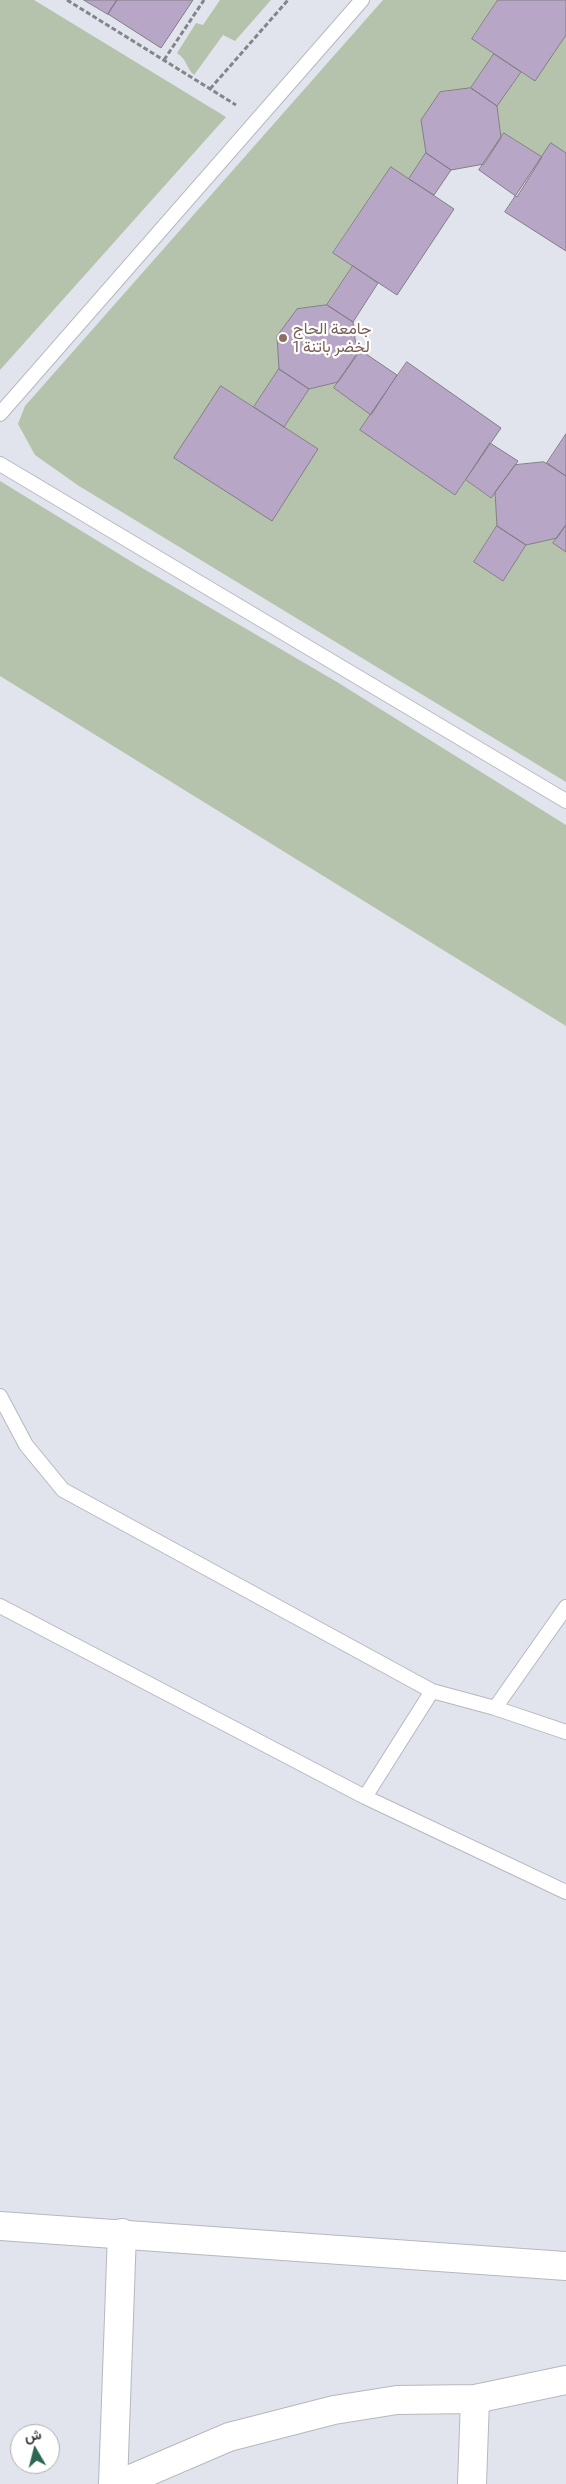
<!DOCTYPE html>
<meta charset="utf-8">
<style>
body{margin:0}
#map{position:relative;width:566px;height:2484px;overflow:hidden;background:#e1e4ec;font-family:"Exo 2",Vazirmatn,sans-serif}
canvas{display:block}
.north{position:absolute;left:10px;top:2424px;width:50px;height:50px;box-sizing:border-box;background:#fff;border:1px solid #aeafb0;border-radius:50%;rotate:352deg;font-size:14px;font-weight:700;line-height:20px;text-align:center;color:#353639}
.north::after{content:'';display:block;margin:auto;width:18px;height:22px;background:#2c6751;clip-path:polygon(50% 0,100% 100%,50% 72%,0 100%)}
</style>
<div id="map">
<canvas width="566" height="2484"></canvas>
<div class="north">ش</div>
</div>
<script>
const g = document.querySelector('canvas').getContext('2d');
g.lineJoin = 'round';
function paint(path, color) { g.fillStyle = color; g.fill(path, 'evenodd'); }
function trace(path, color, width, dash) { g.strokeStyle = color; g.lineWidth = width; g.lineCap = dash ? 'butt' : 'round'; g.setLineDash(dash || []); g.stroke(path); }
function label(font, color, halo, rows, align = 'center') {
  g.font = font + ' "Exo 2",Vazirmatn,sans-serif'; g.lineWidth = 4.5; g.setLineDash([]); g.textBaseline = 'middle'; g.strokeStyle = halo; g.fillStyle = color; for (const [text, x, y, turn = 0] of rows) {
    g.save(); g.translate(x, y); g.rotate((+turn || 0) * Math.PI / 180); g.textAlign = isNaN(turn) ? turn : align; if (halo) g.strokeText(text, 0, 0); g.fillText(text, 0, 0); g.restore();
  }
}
paint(new Path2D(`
 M0 0H34L226 117 0 370Z
 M220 0H271L235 41 223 35 194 75C186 68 187 59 177 53L196 23 203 25Z
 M383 0H498L472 38 494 54 471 88 440 92 421 120 426 153 409 179 391 167 333 252 353 266 327 305 297 309 277 336 279 369 254 407 221 386 272 520 318 449 284 427 309 389 338 382 334 388 371 415 360 430 455 495 466 480 490 498 495 492 497 526 474 562 503 581 526 545 557 538 553 543 566 552V782L79 486 35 455 18 424 25 406Z
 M566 35V153L542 157 505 133 501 138 497 106 521 72 535 81Z
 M0 481 137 565 337 682 566 825V1026L0 676Z`), '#b5c2ac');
const building = new Path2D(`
 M84 0H117L108 14Z
 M117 0H193L161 48 108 14Z
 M498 0H566V35L535 81 472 39Z
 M494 54 521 72 497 106 471 88Z
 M471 88 497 106 501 138 484 164 451 170 426 153 421 120 440 92Z
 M504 133 542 157 517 197 479 170Z
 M551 143 566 153V251L505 212Z
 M426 153 451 170 434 195 409 179Z
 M391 167 454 209 397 295 333 253Z
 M353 266 378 283 353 322 327 305Z
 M327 305 353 322 357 355 338 382 309 389 279 369 277 336 297 309Z
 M360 350 397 375 371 415 334 388Z
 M407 362 501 428 455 495 360 430Z
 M279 369 309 389 284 427 254 407Z
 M221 386 318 449 272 521 174 458Z
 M566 434V476L547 463Z
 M490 443 518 461 491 498 466 480Z
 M544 462 566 476V525L557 538 526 545 497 526 495 492 515 465Z
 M566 525V552L553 543Z
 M497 526 526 545 503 581 474 562Z`);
paint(building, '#b8a6c6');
trace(building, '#817e84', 1);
const lane = new Path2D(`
 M0 414 362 0
 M0 464 566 801
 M0 1396 26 1445 63 1490 432 1691 495 1708 566 1732
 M0 1606 365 1797 566 1892
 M495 1708 566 1607
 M365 1797 432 1691`);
const street = new Path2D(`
 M113 2484 122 2233
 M119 2484 229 2437 334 2410 397 2400 475 2399 566 2380
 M472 2484 475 2399`);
const secondary = new Path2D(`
 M0 2226 566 2266`);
trace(lane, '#b5b8bf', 16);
trace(street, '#b5b8bf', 30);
trace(secondary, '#b5b8bf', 30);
trace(new Path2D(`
 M67 0 236 105
 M164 60 204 0
 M210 89 288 0`), '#83858b', 3, [5, 2.5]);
trace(lane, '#fff', 14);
trace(street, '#fff', 28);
trace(secondary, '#fff', 28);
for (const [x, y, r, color] of [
 [283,338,5,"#8d6e63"]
]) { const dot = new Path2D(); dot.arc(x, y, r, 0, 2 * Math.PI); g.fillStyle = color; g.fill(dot); trace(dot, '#fff', 2); }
label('16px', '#785e54', '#fff', [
 ["جامعة الحاج",293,329],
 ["لخضر باتنة 1",293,347]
], 'left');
</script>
